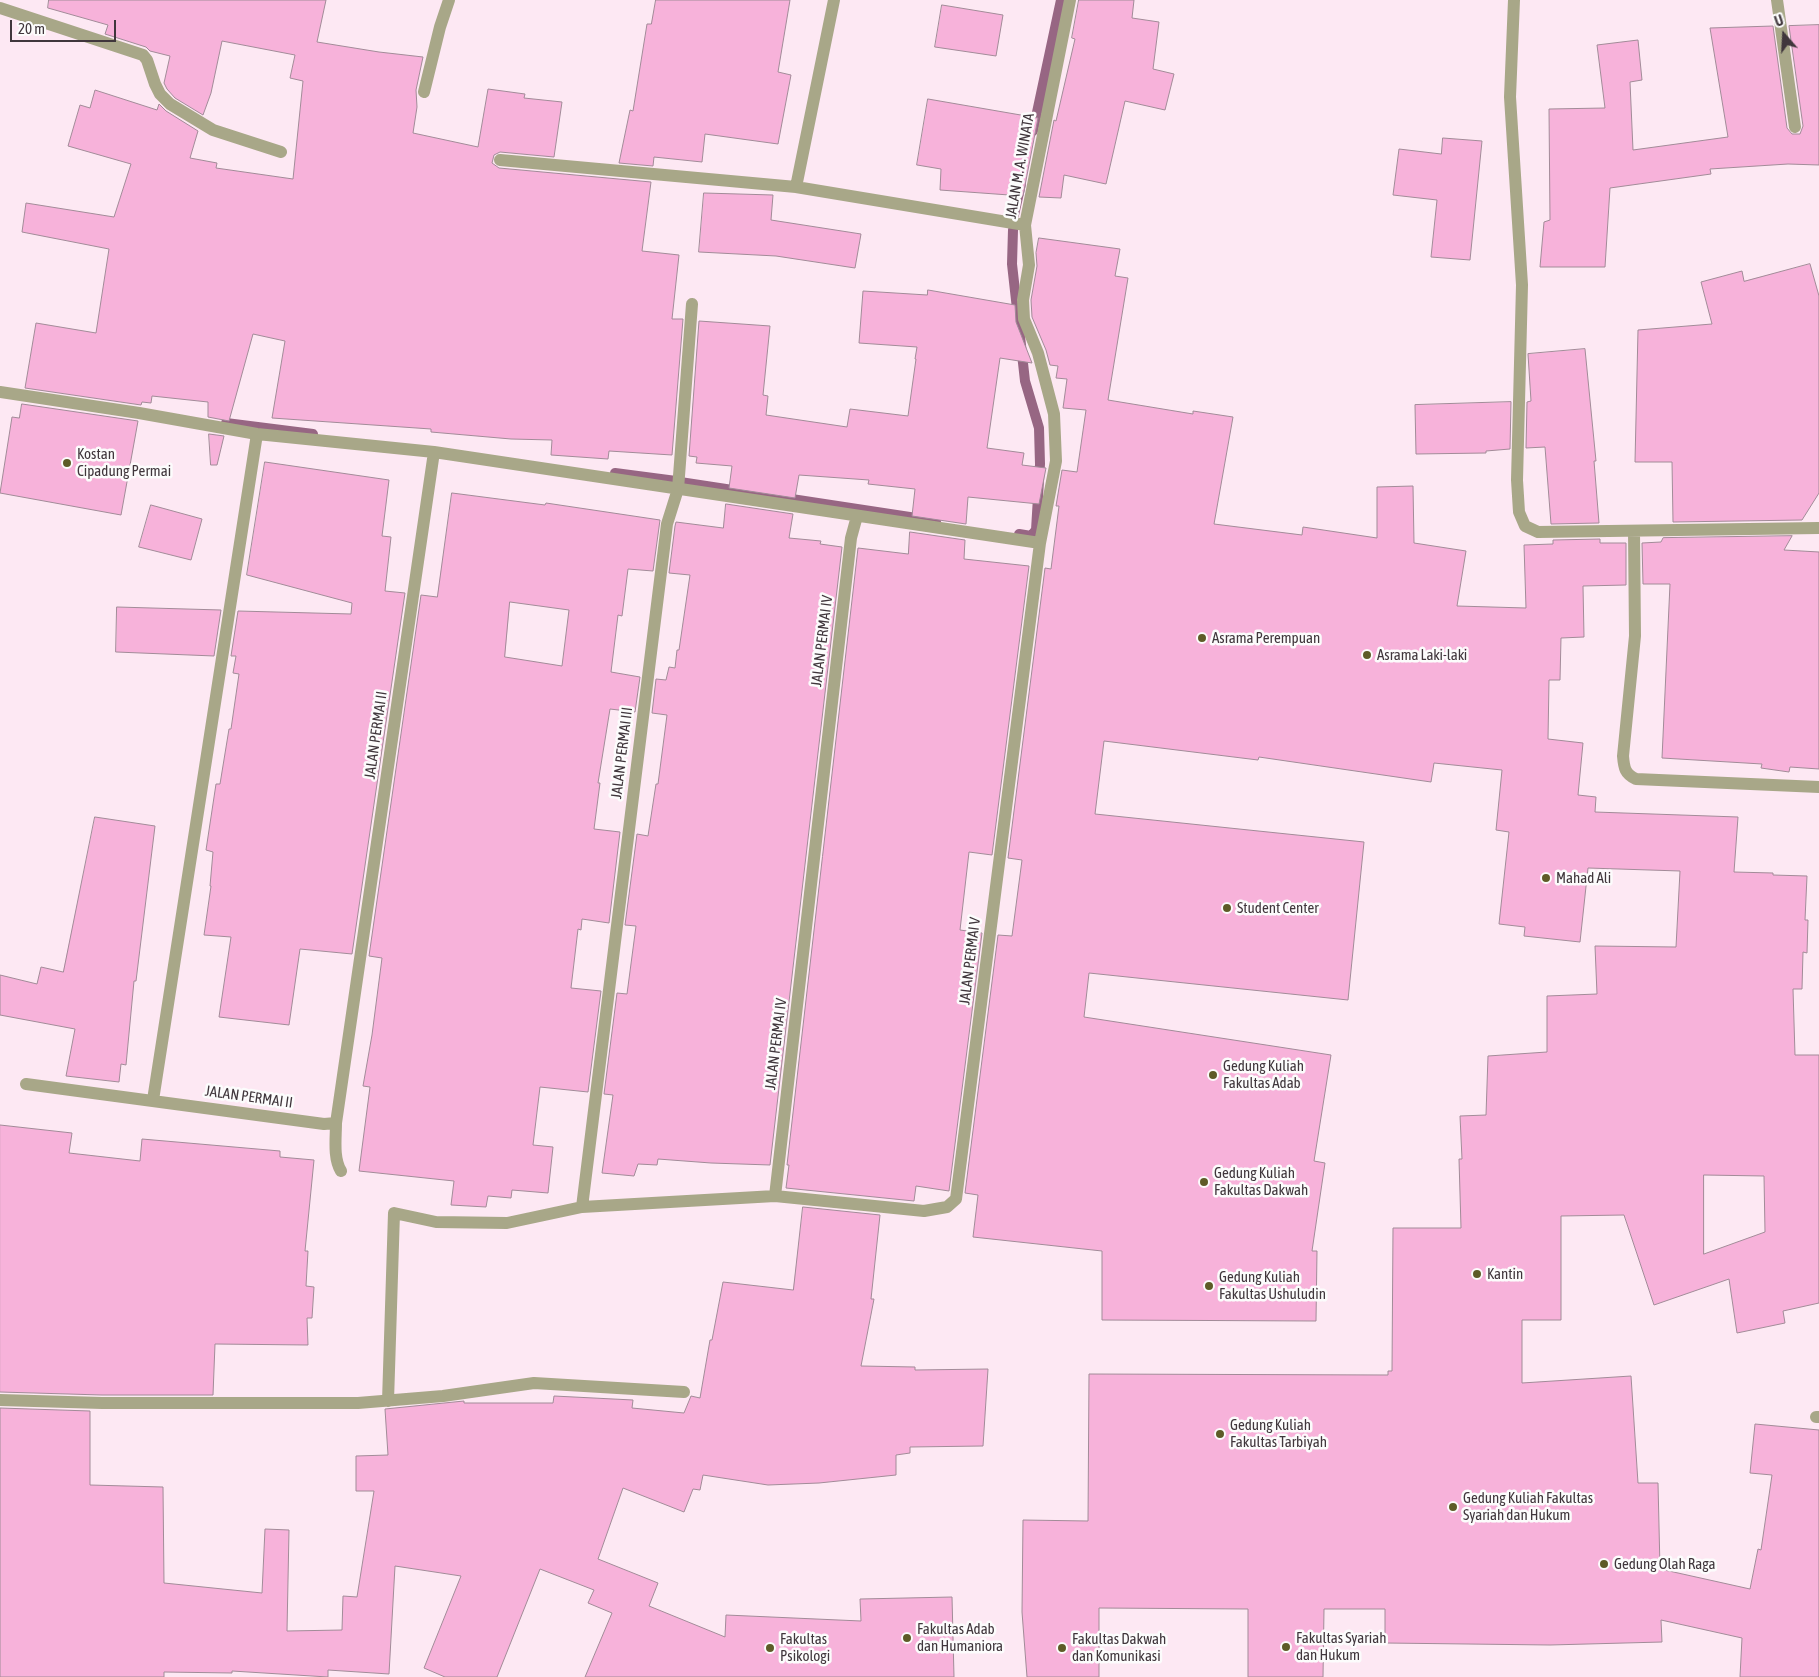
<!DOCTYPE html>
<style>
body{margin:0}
#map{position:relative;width:1819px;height:1677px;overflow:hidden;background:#fde8f3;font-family:"Asap Condensed",sans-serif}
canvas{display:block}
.north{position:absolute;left:1759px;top:10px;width:50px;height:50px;-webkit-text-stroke:4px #fcfcfc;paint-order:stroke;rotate:341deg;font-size:14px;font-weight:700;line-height:20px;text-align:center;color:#40363c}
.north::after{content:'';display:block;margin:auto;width:18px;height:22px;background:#40363c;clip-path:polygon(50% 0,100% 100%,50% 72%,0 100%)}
.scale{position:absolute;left:10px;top:20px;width:106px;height:22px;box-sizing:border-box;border:2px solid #40363c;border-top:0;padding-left:6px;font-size:15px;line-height:18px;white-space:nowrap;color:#40363c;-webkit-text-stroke:4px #fcfcfc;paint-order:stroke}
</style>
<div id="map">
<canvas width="1819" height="1677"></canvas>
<div class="north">U</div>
<div class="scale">20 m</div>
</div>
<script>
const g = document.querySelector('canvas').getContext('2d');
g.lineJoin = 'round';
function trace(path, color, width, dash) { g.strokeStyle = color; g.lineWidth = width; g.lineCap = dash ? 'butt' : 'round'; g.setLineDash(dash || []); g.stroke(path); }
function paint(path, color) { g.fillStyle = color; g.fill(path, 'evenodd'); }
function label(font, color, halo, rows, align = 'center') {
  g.font = font + ' "Asap Condensed",sans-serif'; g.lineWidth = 5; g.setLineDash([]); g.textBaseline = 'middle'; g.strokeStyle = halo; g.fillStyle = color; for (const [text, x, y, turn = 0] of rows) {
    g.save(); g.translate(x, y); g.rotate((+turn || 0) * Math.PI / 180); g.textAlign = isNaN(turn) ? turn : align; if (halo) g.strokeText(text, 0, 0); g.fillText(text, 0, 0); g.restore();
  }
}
trace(new Path2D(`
 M1033 131 1061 0
 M1014 215 1021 184
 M1013 230 1012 264 1025 381 1039 428 1040 464 1036 530 1031 536 1019 534
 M226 423 313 434
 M615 473 676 481
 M680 482 936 521`), '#976683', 10);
const building = new Path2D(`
 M49 0H326L317 42 379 52 423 57 416 90 417 107 413 133 478 147 488 89 525 94 524 98 562 102 554 157 500 152 494 155 492 163 499 168 651 182 642 251 679 255 672 319H683L672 455 609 451 608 459 551 455 552 440 511 439 431 432V429L272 418 285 341 253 334 229 421 208 417V402L152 396 151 403 142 402 141 405 25 388 36 323 96 333 109 249 22 232 26 203 114 217 131 164 68 146 80 105 90 108 95 90 157 110 159 104 166 111 198 131 190 158 217 163 216 168 293 179 303 81 290 78 295 55 222 41 211 93 203 115 175 98 167 89 164 83 170 56 150 51 146 47 105 34 108 25 48 8Z
 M656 0H790L778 72 791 75 778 144 705 134 702 162 654 157 653 166 619 163 630 110 633 111 647 24H651Z
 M1079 0H1134L1132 18 1159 22 1153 69 1174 74 1165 110 1125 101 1106 184 1064 175 1061 198 1039 197 1054 120 1056 121 1075 39 1072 38Z
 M942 5 1003 15 996 56 935 47Z
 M1819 25V165L1788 164 1710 169 1711 174 1610 188 1605 267H1540L1544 222 1550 220 1549 109 1605 108 1597 45 1638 40 1642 80 1630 82 1633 150 1728 137 1710 28 1773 26 1787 128 1792 134H1800L1803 126 1789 26Z
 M928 99 1038 118 1023 196 940 190 941 169 917 165Z
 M1443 138 1482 141 1470 260 1431 257 1437 200 1393 195 1399 149 1441 154Z
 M704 193 773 195 771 220 861 234 855 268 776 256 699 252Z
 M1039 238 1120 249 1115 276 1128 278 1108 400 1193 414V411L1233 417 1214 524 1302 535 1303 527 1377 538V487L1413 486 1414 543 1466 551 1457 606 1526 608 1524 545 1553 544V540L1600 539V543H1626V585L1583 586 1584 637 1561 638 1560 680H1549L1548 739 1583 743 1578 795 1596 797 1595 812 1738 817 1734 872 1773 873V875L1807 876 1805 920H1808L1807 953 1803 952 1802 989H1793L1795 1055H1819V1303L1783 1311 1785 1323 1737 1333 1729 1279 1654 1305 1624 1215 1561 1216V1320H1522V1383L1631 1376 1638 1483H1658L1660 1569 1750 1589 1758 1549 1761 1550 1772 1475 1750 1473 1755 1424 1819 1430V1677H1740L1742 1638 1661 1620 1662 1642 1550 1645 1385 1643V1609H1324L1323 1677H1248V1609L1099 1608V1677H1027L1022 1612 1023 1520 1088 1521 1089 1374 1388 1375V1371H1392L1393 1228H1461L1459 1159H1462L1460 1116 1486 1115 1488 1056 1547 1052V996L1597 994 1595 946 1676 947 1680 871 1588 868 1580 942 1524 936 1525 927 1499 924 1509 832 1496 830 1502 770 1434 763 1431 782 1259 757 1258 760 1104 741 1095 814 1364 842 1348 1000 1089 973 1084 1017 1331 1055 1314 1161 1325 1163 1312 1251H1317L1316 1321 1102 1320V1251L973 1237 978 1195 965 1193 998 935 1012 936 1022 860 1008 858 1045 568 1051 569 1059 506H1056L1062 470 1077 472 1086 410 1063 408 1067 379 1056 378 1058 366 1050 365 1046 350 1032 317 1031 300 1037 266 1036 253ZM1704 1175 1764 1176 1765 1232 1704 1254Z
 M1810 264 1819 296V493L1802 520 1673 522 1672 462H1635L1638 330 1712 324 1701 282 1742 271 1744 281Z
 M928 290 1015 305 1016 322 1032 363 1000 358 987 448 1024 453 1022 465 1046 468 1039 504 968 497 966 524 912 516 915 489 868 484 869 480 799 475 795 498 729 488 732 466 696 463 697 457 689 456 699 321 770 326 763 395 768 396 766 415 847 427 850 409 908 416 916 359H915L917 347 859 343 863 291 927 295Z
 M1585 349 1596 461H1594L1599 523 1551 524 1545 447 1526 448 1527 402 1531 401 1528 354Z
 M1511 402 1510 449 1486 451V453L1416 454 1415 405Z
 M22 404 138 421 121 515 0 493 12 417 19 418Z
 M209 434 224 436 217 465H211Z
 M265 462 389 480 382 536 391 537 385 591 405 593 352 954 300 949 289 1025 219 1017 231 937 204 935 211 886H210L213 852 206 850 216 784H220L229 729H231L239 674 233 673 236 656H231L238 611 351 614 352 603 247 575Z
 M452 493 545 505 546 503 660 520 653 571 628 569 622 616 618 615 611 672 640 677 635 712 610 709 598 783H600L594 829 620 832 609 923 582 919 581 930 578 929 571 988 601 991 588 1092 540 1087 533 1145 553 1147 548 1193 512 1190 511 1198 488 1196 486 1207 451 1205 454 1181 359 1171 370 1087 363 1086 372 1035 382 958 369 956 421 595 437 597ZM510 602 569 610 562 666 505 657Z
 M726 504 793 514 789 538 821 541 820 544 842 547 770 1165 711 1163 658 1159 657 1165 638 1164 634 1176 602 1173 613 1095 604 1094 617 993 627 994 636 926 625 925 637 834 648 836 656 784H658L667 715 652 713 656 679 666 680 669 667 675 668 677 650H679L690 575 669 573 675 526 676 522 723 528Z
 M151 505 202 519 191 560 139 547Z
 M910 532 965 540 964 559 1029 566 992 855 969 852 960 930 982 933 949 1191 916 1186 914 1201 786 1188 789 1165H787L858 548 908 554Z
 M1792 536 1784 550 1819 552V769L1790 767 1789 772 1761 768 1762 764 1662 758 1670 584H1643L1642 543 1661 542 1663 538Z
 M117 607 221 610 214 656 116 652Z
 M95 817 155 826 136 981H134L126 1065 121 1064 119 1082 66 1076 75 1029 0 1015V975L37 984 41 967 63 972Z
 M0 1125 72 1133 69 1153 140 1161 142 1139 280 1151V1157L314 1160 305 1251H308L306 1286 314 1287 312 1318H307L308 1345 215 1344 213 1395H102L0 1392Z
 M803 1207 880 1215 871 1299H874L861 1366 915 1367V1370L988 1369 983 1446 910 1447V1453L896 1455V1475L819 1483 768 1485 703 1475 700 1490 693 1489 684 1512 623 1488 598 1559 658 1583 649 1606 725 1637 726 1615 861 1621 860 1599 952 1597 954 1677H585L612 1613 588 1603 594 1590 540 1569 497 1677H445L424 1668 461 1576 395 1566 389 1674 328 1670V1677L232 1671V1673L164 1672V1677H0V1408L90 1411V1485L163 1487 164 1583 262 1593 265 1529 289 1530 287 1631 342 1630 343 1596 357 1597 374 1491H356V1456L388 1455 385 1409 464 1401V1403H553L554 1396 633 1400 632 1408 684 1413 691 1396 700 1398 710 1340H712L723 1282 793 1290Z`);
paint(building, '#f7b2da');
trace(building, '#a28b98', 1);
trace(new Path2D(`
 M1514 0 1510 97 1522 285 1517 480 1519 512 1525 526 1538 532 1819 528
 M1777 0 1795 127
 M0 8 143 55 147 60 155 84 160 94 170 104 213 130 281 152
 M424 92 440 27 449 0
 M500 160 796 187 1025 225
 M796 187 834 0
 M0 392 139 413 257 434 434 452 1040 543
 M1634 531 1635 636 1623 756C1624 768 1625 774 1636 779L1819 787
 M26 1084 324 1124 336 1123
 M153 1100 257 434
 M341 1171C333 1158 336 1138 336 1123L434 452
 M775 1196 851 538 857 516
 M582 1207 667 524 678 489 692 304
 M0 1400 102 1403H358L443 1396 534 1383 684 1392
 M388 1401 394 1213 436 1222 507 1223 582 1207 775 1196 924 1211 947 1207 956 1199 1040 543 1056 461 1054 414 1038 353 1024 319 1023 300 1029 265 1025 225 1070 0
 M1816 1417H1819`), '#a8a788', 12);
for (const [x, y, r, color] of [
 [67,463,5,"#5e5b27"],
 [1202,638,5,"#5e5b27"],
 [1367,655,5,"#5e5b27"],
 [1546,878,5,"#5e5b27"],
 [1227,908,5,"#5e5b27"],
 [1213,1075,5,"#5e5b27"],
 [1204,1182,5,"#5e5b27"],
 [1477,1274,5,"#5e5b27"],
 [1209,1286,5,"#5e5b27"],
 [1220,1434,5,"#5e5b27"],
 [1453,1507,5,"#5e5b27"],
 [1604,1564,5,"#5e5b27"],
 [907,1638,5,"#5e5b27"],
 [1286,1647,5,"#5e5b27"],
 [770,1648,5,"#5e5b27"],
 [1062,1648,5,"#5e5b27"]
]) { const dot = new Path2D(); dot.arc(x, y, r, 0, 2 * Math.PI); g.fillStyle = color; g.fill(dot); trace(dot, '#fcfcfc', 2); }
label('15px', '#40363c', '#fcfcfc', [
 ["JALAN M. A. WINATA",1020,166,-80],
 ["JALAN PERMAI IV",822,641,-83],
 ["JALAN PERMAI II",376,735,-82],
 ["JALAN PERMAI III",622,753,-83],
 ["JALAN PERMAI V",970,961,-83],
 ["JALAN PERMAI IV",776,1044,-83],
 ["JALAN PERMAI II",249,1097,8]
]);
label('15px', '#40363c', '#fcfcfc', [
 ["Kostan",77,454],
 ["Cipadung Permai",77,471],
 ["Asrama Perempuan",1212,638],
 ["Asrama Laki-laki",1377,655],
 ["Mahad Ali",1556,878],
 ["Student Center",1237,908],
 ["Gedung Kuliah",1223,1066],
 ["Fakultas Adab",1223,1083],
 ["Gedung Kuliah",1214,1173],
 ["Fakultas Dakwah",1214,1190],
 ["Kantin",1487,1274],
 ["Gedung Kuliah",1219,1277],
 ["Fakultas Ushuludin",1219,1294],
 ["Gedung Kuliah",1230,1425],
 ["Fakultas Tarbiyah",1230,1442],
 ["Gedung Kuliah Fakultas",1463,1498],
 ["Syariah dan Hukum",1463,1515],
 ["Gedung Olah Raga",1614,1564],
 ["Fakultas Adab",917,1629],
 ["dan Humaniora",917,1646],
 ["Fakultas Syariah",1296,1638],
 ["dan Hukum",1296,1655],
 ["Fakultas",780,1639],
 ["Psikologi",780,1656],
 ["Fakultas Dakwah",1072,1639],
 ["dan Komunikasi",1072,1656]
], 'left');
</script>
